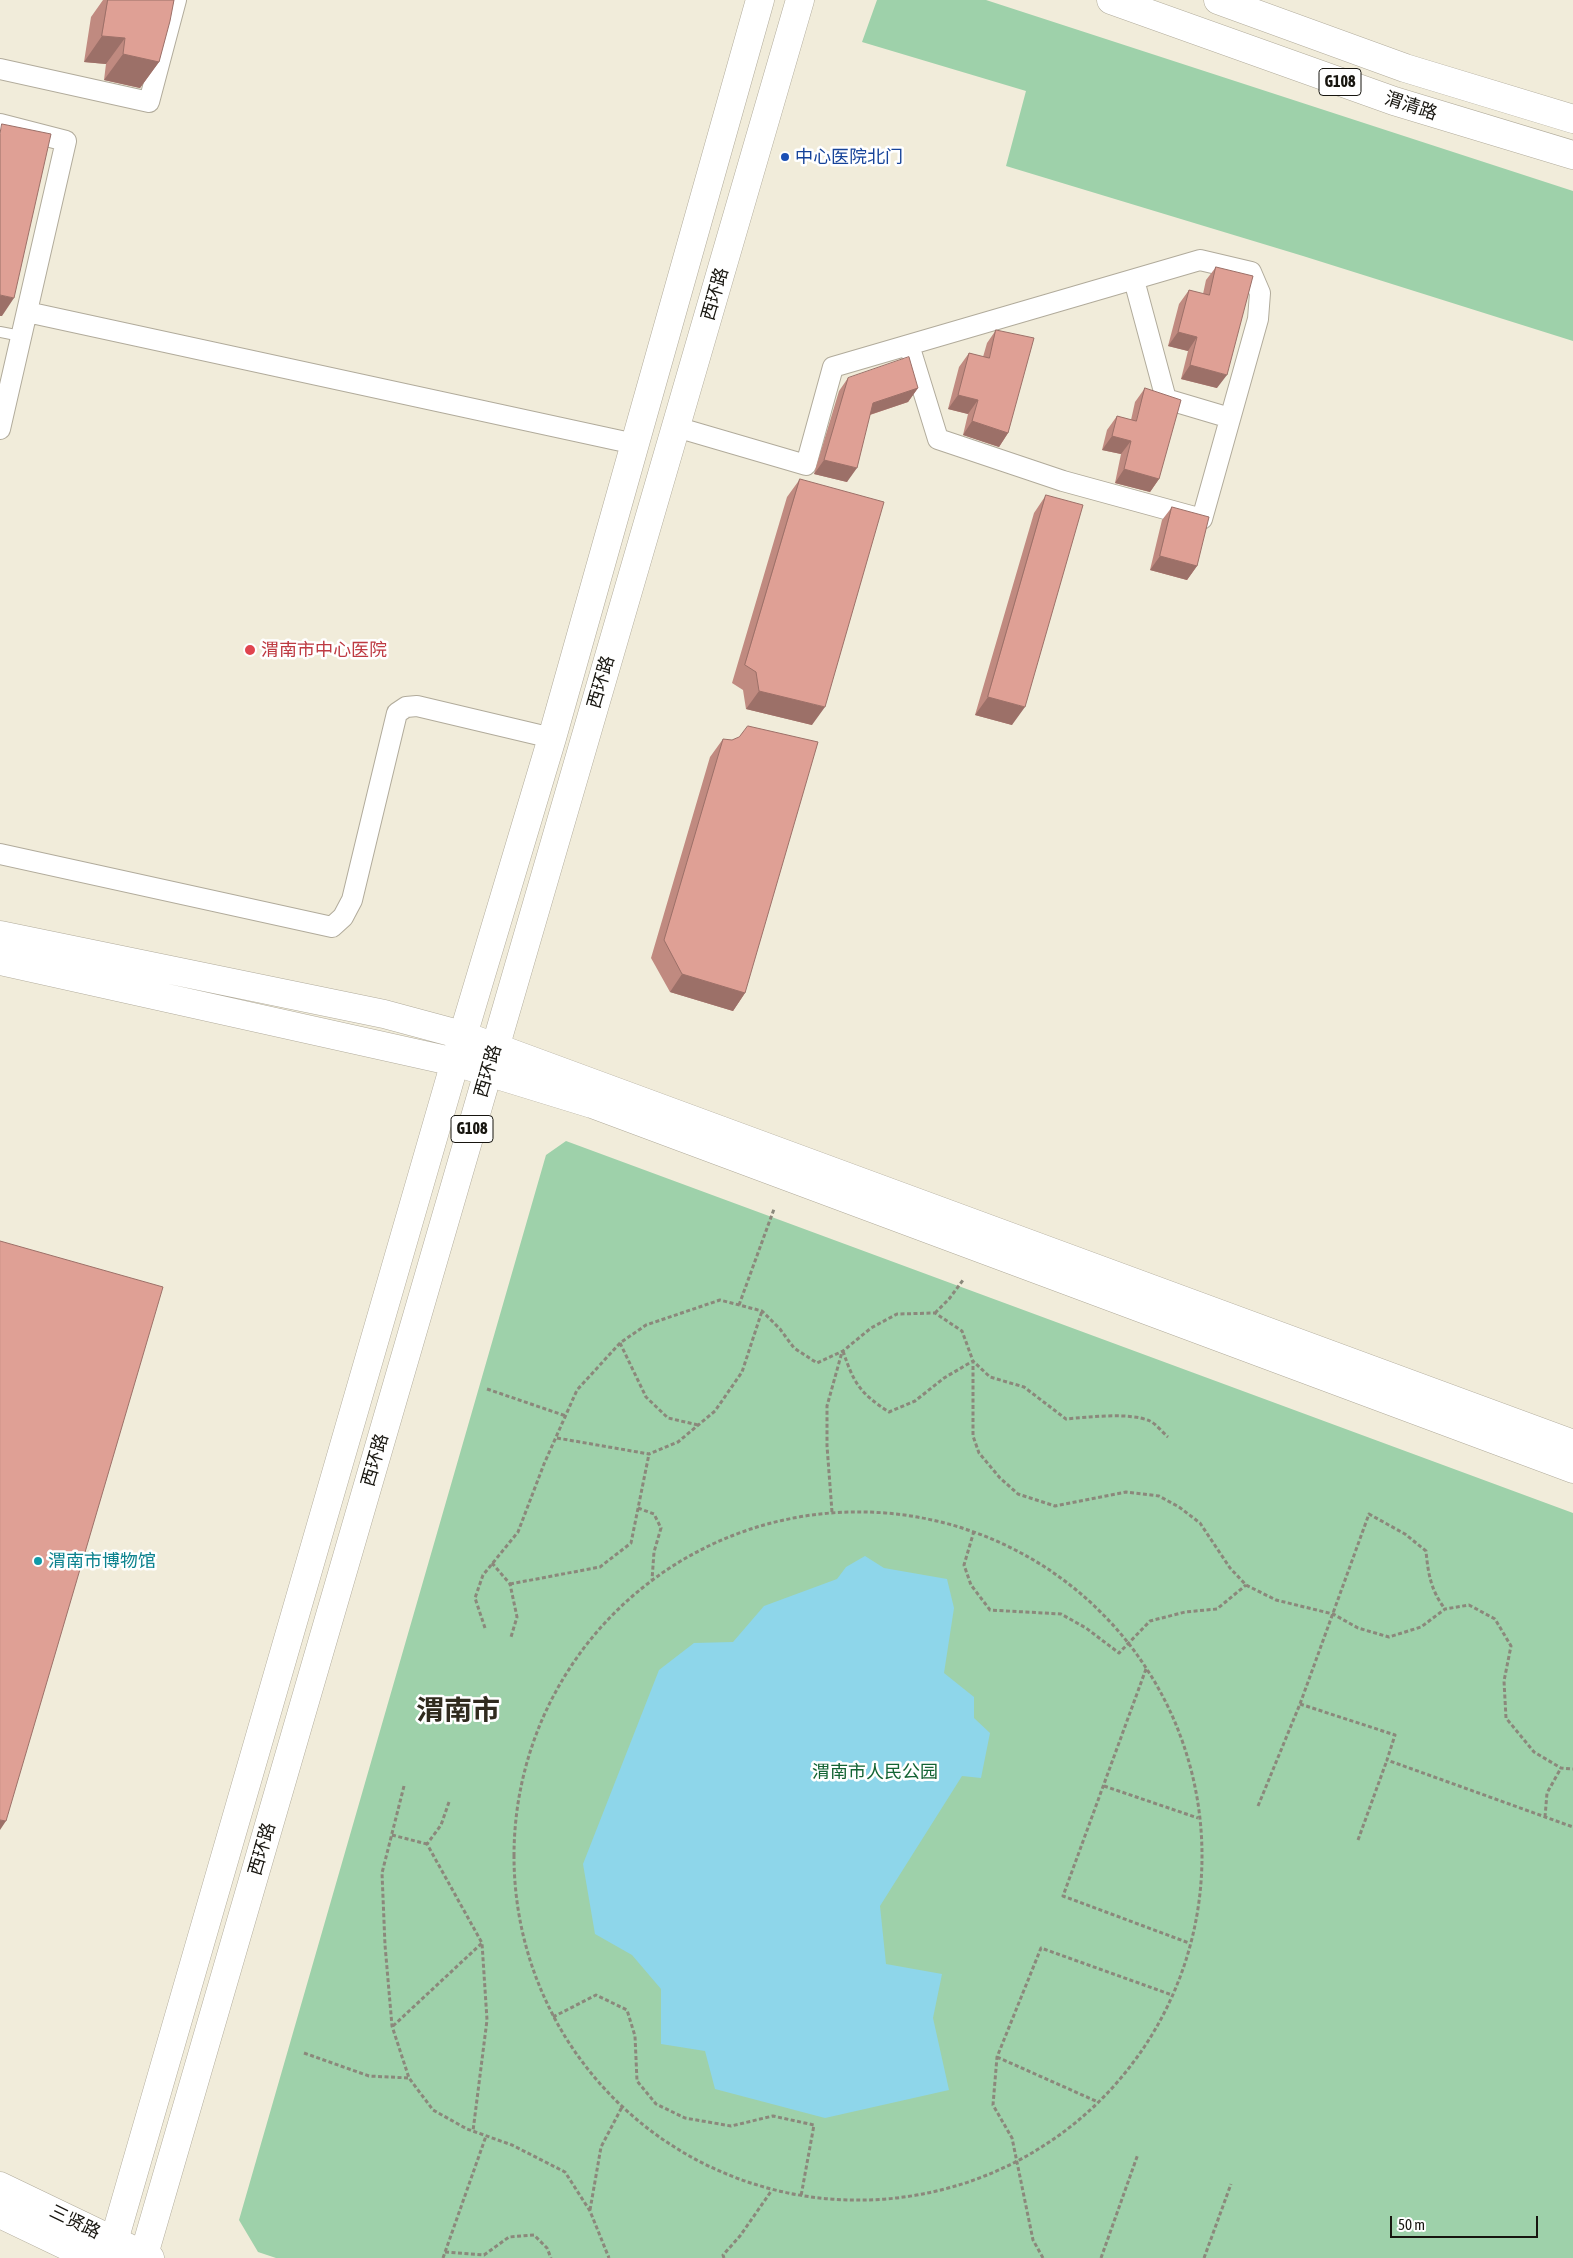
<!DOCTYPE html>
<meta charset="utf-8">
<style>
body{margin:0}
#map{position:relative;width:1573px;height:2258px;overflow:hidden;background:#f1ecda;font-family:"Asap Condensed",sans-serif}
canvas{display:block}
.scale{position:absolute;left:1390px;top:2216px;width:148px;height:22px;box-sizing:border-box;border:2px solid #17150f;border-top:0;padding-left:6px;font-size:15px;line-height:18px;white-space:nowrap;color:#17150f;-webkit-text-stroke:4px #fff;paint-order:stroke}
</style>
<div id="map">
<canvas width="1573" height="2258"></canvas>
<div class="scale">50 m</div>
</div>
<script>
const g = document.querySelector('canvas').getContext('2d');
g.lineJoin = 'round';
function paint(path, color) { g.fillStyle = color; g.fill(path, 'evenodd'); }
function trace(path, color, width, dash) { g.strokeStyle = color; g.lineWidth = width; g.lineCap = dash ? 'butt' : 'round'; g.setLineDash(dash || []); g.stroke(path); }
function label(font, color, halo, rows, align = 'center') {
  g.font = font + ' "Asap Condensed","Noto Sans SC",sans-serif'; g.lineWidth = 5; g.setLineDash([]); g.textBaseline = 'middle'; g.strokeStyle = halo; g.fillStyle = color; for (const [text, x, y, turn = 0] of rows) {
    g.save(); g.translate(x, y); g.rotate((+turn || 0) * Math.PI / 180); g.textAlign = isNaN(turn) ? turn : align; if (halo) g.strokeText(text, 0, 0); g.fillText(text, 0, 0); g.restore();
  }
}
paint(new Path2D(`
 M877 0H986L1573 191V341L1303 256 1006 166 1026 91 862 42Z
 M566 1141 1573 1513V2258H276L258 2252 239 2220 546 1155Z`), '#9ed1aa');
paint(new Path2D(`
 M865 1556 884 1568 947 1579 954 1608 944 1673 974 1697V1718L990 1733 981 1778 962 1776 880 1906 886 1964 942 1974 933 2018 949 2090 825 2118 715 2089 705 2051 661 2044V1989L632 1955 595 1934 583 1864 659 1670 694 1643 733 1642 764 1606 837 1579 846 1567Z`), '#8ed6ea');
const service = new Path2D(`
 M0 332 21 336`);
const minor = new Path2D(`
 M0 69 149 102 176 0
 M0 124 66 141 0 429
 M1134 280 1166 399 1230 418
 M27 312 635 444
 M676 427 806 465 833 367 1200 260 1251 272 1260 293 1258 319 1202 519 1063 481 938 439 909 345
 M0 854 332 927 343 917 352 900 397 713 406 707 417 706 552 738`);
const secondary = new Path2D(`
 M0 935 384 1014 462 1035 1573 1444
 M0 961 455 1062 592 1104 1573 1469
 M0 2186 150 2258
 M0 2214 92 2258`);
const primary = new Path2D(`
 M109 2258 455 1062 552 738 760 0
 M143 2258 800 0`);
const trunk = new Path2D(`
 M1111 0 1394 101 1573 155
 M1218 0 1405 68 1573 119`);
trace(service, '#b1ab9b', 12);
trace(minor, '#b1ab9b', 22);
trace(secondary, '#b1ab9b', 29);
trace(primary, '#b1ab9b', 29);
trace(trunk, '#b1ab9b', 29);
trace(new Path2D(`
 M739 1305 774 1209
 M935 1313 949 1299 963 1280
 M620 1343 646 1397 668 1418 698 1425
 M843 1351C854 1384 860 1393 889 1412L915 1401 944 1378 973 1361 990 1377 1024 1387 1066 1419C1088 1417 1130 1412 1150 1421 1156 1424 1162 1432 1168 1437
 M487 1389 566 1416
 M557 1438 649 1454 678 1442 715 1411 742 1372 762 1311
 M638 1508 654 1514 661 1528 654 1552 652 1580
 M832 1512 827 1446V1406L842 1352
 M514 1856a344 344 0 1 1 688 0a344 344 0 1 1-688 0Z
 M974 1531 964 1565 971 1585 990 1610 1061 1614 1086 1628 1119 1653 1150 1621 1185 1612 1217 1609 1246 1585
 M492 1563 510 1584 517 1617 511 1637
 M510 1584 600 1567 631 1543 649 1454
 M485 1628 475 1598 483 1575 518 1532 544 1464 577 1390 620 1343 646 1325 720 1300 762 1311 780 1329 794 1348 817 1363 843 1351 871 1328 897 1314 935 1313 962 1331 973 1361V1436L979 1453 1000 1478 1018 1494 1055 1506 1126 1492 1159 1496 1179 1507 1200 1523 1230 1568 1246 1585 1276 1600 1333 1614 1358 1628 1389 1637 1421 1627 1445 1609 1469 1605 1495 1619 1511 1646 1504 1681 1506 1718 1534 1752 1561 1768 1573 1769
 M1146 1669 1063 1896 1189 1943
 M1300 1704 1395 1735 1387 1760 1573 1827
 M404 1786 382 1873 385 1945 392 2026 409 2078 433 2110 467 2129 512 2145 565 2172 590 2211 609 2258
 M1104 1786 1198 1818
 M449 1802 441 1825 427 1844 482 1943 487 2020 473 2131
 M1258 1806 1300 1704 1369 1514 1405 1534 1426 1551C1428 1573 1431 1591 1445 1609
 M1545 1817 1547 1793 1561 1768
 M392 1835 427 1844
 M1358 1840 1387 1760
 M553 2017 596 1995 627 2010 635 2036 637 2081 656 2104 685 2118 731 2126 773 2116 814 2125 801 2196
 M393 2026 482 1943
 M304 2053 369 2076 409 2078
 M997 2057 1098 2102
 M590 2210 601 2147 622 2107
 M445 2252 484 2255 509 2237 534 2235 547 2248 551 2258
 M443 2258 486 2136
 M724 2258 723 2255 740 2236 772 2190
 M1043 2258 1033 2240 1012 2138 993 2105 997 2057 1041 1948 1172 1995
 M1101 2258 1138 2154
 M1204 2258 1231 2184`), '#8b887b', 3, [4, 2.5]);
trace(service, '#fff', 10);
trace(minor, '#fff', 20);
trace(secondary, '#fff', 28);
trace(primary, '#fff', 28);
trace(trunk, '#fff', 28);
paint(new Path2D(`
 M103 0H174L159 62 140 88 104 80 106 64 84 62 91 17Z
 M1216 267 1217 388 1181 379 1188 351 1168 346 1179 304 1189 290 1203 294 1206 280Z
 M996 330 1008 433 999 447 963 435 968 414 948 409 959 367 969 353 983 357 987 343Z
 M848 378 918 388 908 402 870 415 847 482 814 474 839 391Z
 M1145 388 1159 479 1150 492 1115 483 1121 454 1102 450 1107 430 1117 416 1131 420 1135 402Z
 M800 479 812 725 746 709 743 690 732 683 787 497Z
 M1046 495 1012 725 975 715 1034 513Z
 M1172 507 1197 566 1187 580 1150 570 1162 520Z
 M723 739 745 993 733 1011 670 992 651 958 710 757Z`), '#c08a80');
paint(new Path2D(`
 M102 36 125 38 106 64 84 62Z
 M123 54 159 62 140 88 104 80Z
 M0 295 14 298 2 316H0Z
 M1178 332 1197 337 1188 351 1168 346Z
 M1190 365 1227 375 1217 388 1181 379Z
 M918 388 908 402 863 417 873 403Z
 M958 395 978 400 968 414 948 409Z
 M972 421 1008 433 999 447 963 435Z
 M1112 436 1131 441 1121 454 1102 450Z
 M824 460 857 468 847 482 814 474Z
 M1124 469 1159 479 1150 492 1115 483Z
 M1160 556 1197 566 1187 580 1150 570Z
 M759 691 825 707 812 725 746 709Z
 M988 697 1025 707 1012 725 975 715Z
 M682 974 745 993 733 1011 670 992Z
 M0 1820 6 1821 0 1830Z`), '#9c7068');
const building = new Path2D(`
 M108 0H174L170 21 159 62 123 54 125 38 102 36Z
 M2 124 51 134 14 298 0 295V134Z
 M1216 267 1253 276 1227 375 1190 365 1197 337 1178 332 1189 290 1209 295Z
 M996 330 1034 338 1008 433 972 421 978 400 958 395 969 353 989 358Z
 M909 357 918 388 873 403 857 468 824 460 848 378Z
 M1145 388 1181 400 1159 479 1124 469 1131 441 1112 436 1117 416 1136 421Z
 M800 479 884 502 825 707 759 691 756 672 745 665Z
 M1046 495 1083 505 1025 707 988 697Z
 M1172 507 1209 517 1197 566 1160 556Z
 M748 726 818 742 745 993 682 974 664 940 723 739 732 740 739 737Z
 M0 1241 163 1287 6 1821 0 1820Z`);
paint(building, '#dfa095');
trace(building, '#9c7068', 1);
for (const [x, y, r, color] of [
 [785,157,5,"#1a4fb4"],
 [250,650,6,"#e0444e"],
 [38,1561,5,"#0f9aa8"]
]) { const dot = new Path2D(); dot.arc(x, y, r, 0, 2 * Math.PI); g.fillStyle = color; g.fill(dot); trace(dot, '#fff', 2); }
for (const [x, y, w] of [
 [1340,82,42],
 [472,1129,42]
]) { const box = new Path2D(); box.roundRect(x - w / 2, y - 13.5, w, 27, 4); g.fillStyle = '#fff'; g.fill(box); trace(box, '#17150f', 1); }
label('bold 16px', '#17150f', null, [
 ["G108",1340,82],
 ["G108",472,1129]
]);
label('18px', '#17150f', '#fff', [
 ["渭清路",1411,106,18],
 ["西环路",715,294,-74],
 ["西环路",601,682,-74],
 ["西环路",488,1071,-74],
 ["西环路",375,1460,-74],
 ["西环路",262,1849,-74],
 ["三贤路",75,2222,26]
]);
label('18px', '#164399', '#fff', [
 ["中心医院北门",795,157]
], 'left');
label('18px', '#be3a42', '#fff', [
 ["渭南市中心医院",261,650]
], 'left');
label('18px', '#0d838f', '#fff', [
 ["渭南市博物馆",48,1561]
], 'left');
label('18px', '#146434', '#fff', [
 ["渭南市人民公园",875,1772]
]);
label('bold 28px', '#302b1e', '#fff', [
 ["渭南市",458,1711]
]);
</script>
